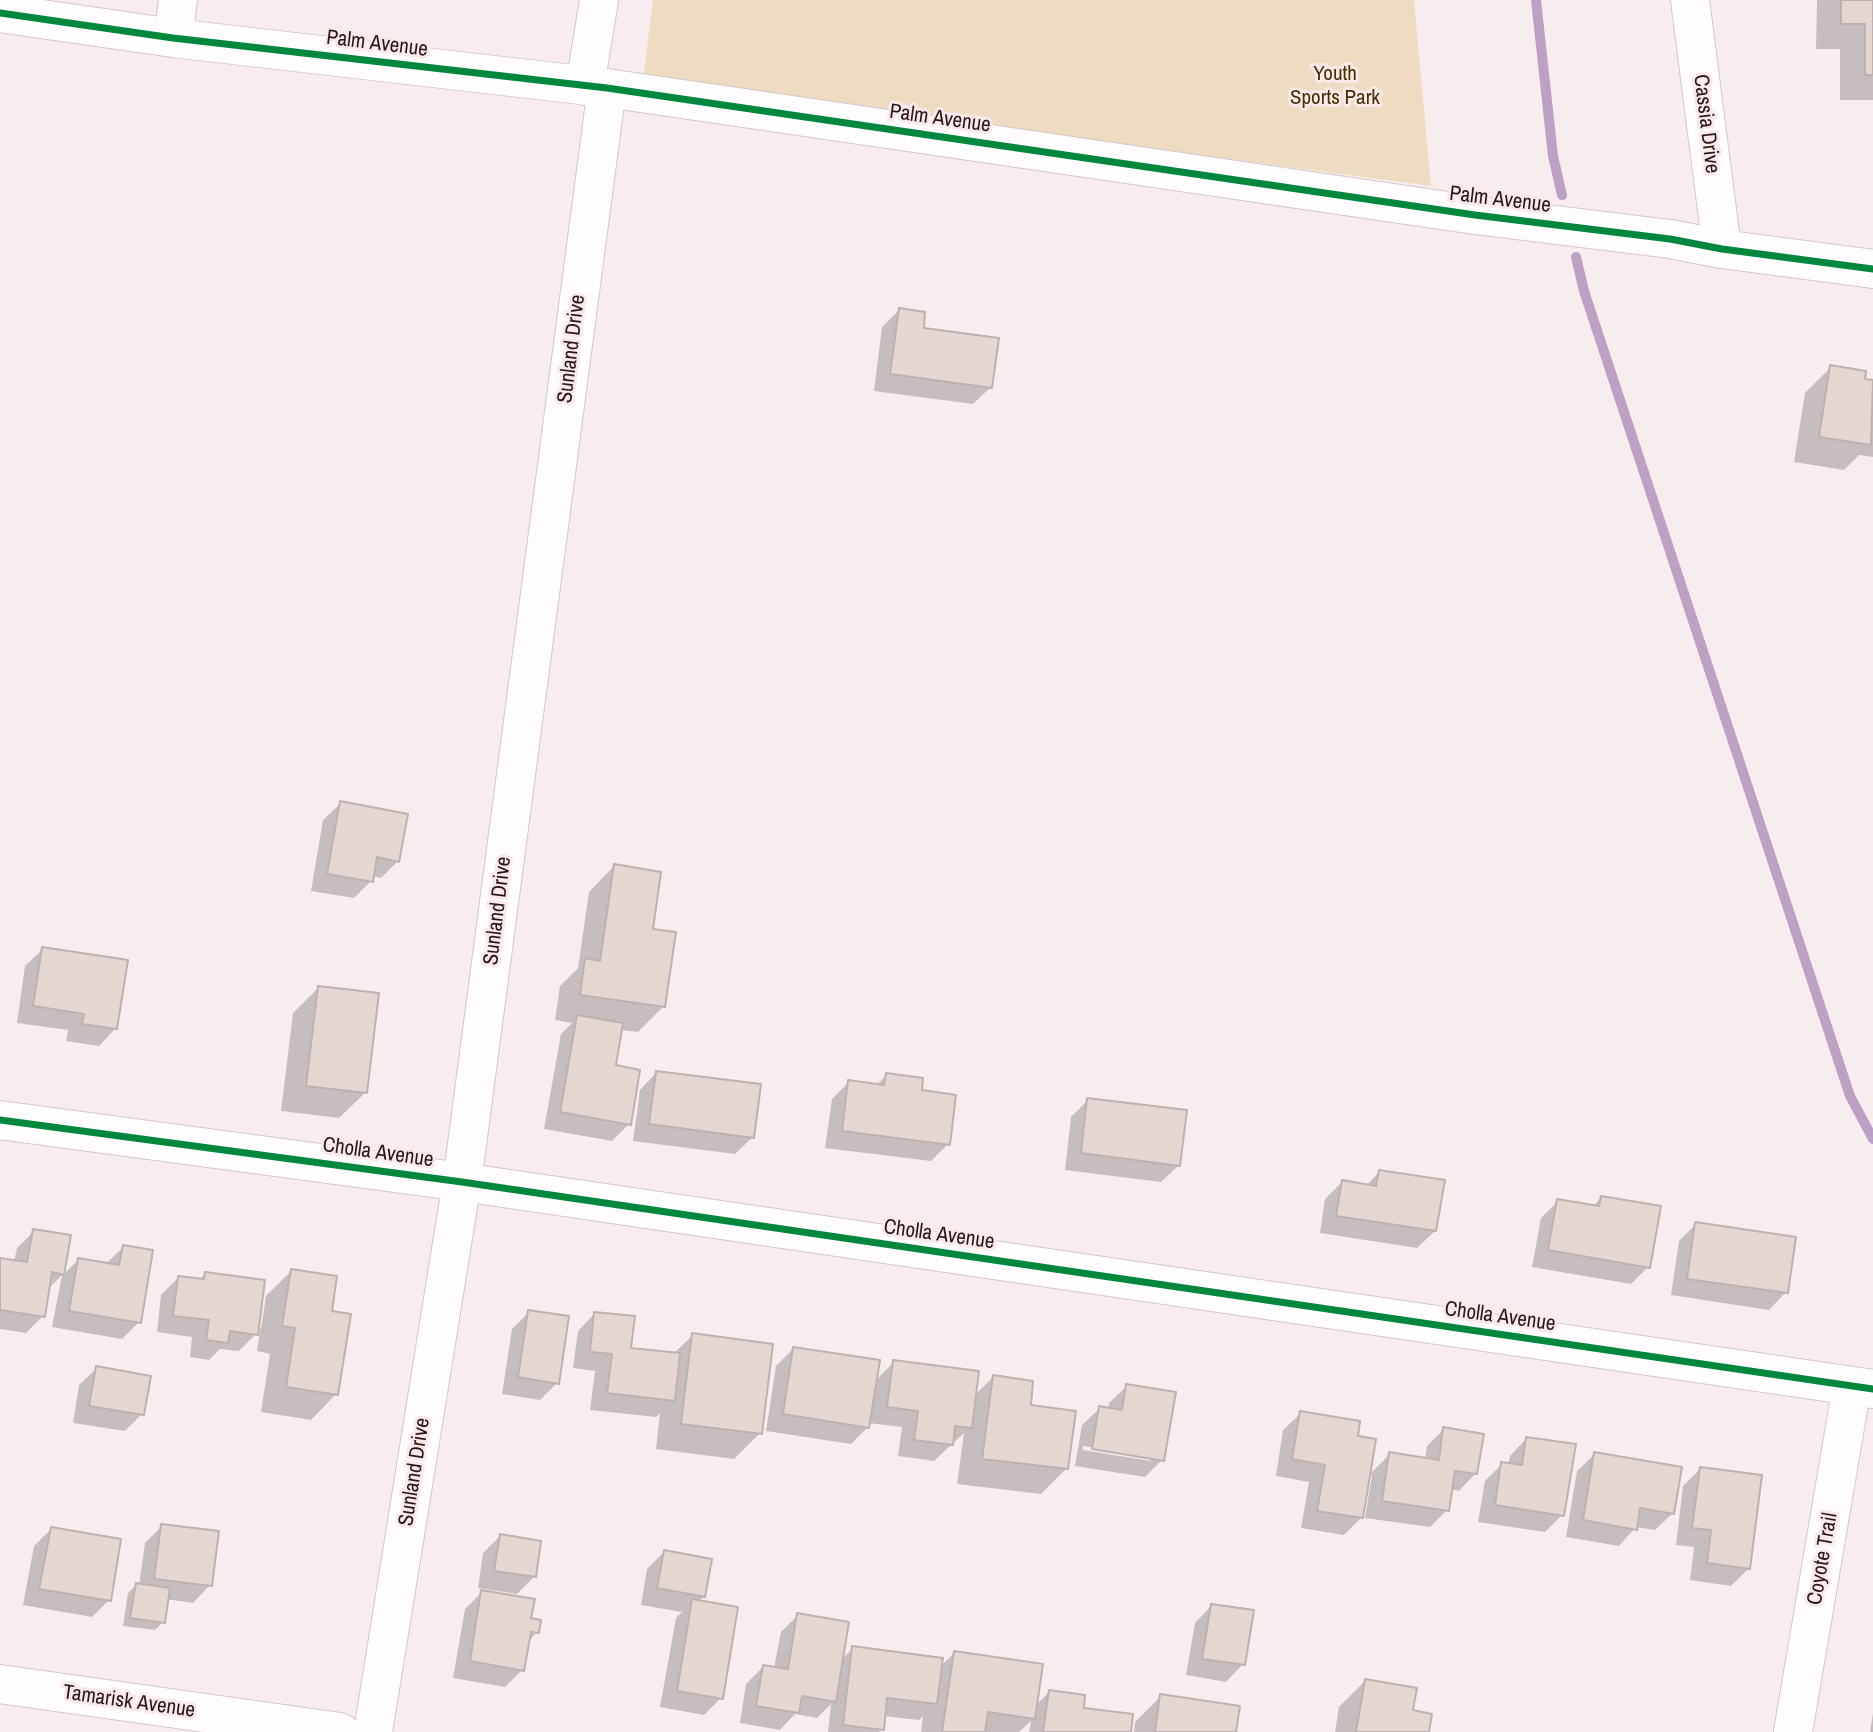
<!DOCTYPE html>
<style>
body{margin:0}
canvas{display:block;background:#f7edee}
</style>
<canvas width="1873" height="1732"></canvas>
<script>
const g = document.querySelector('canvas').getContext('2d');
g.lineJoin = 'round';
function paint(path, color) { g.fillStyle = color; g.fill(path, 'evenodd'); }
function trace(path, color, width, dash) { g.strokeStyle = color; g.lineWidth = width; g.lineCap = dash ? 'butt' : 'round'; g.setLineDash(dash || []); g.stroke(path); }
function label(font, color, halo, rows, align = 'center') {
  g.font = font + ' "Archivo Narrow",sans-serif'; g.lineWidth = 6; g.setLineDash([]); g.textBaseline = 'middle'; g.strokeStyle = halo; g.fillStyle = color; for (const [text, x, y, turn = 0] of rows) {
    g.save(); g.translate(x, y); g.rotate((+turn || 0) * Math.PI / 180); g.textAlign = isNaN(turn) ? turn : align; if (halo) g.strokeText(text, 0, 0); g.fillText(text, 0, 0); g.restore();
  }
}
paint(new Path2D(`
 M653 0H1414L1431 186 643 81Z`), '#efdbc2');
paint(new Path2D(`
 M1817 0H1873V100H1840V49H1816Z
 M899 310 991 387 973 404 874 391 882 327Z
 M1831 367 1863 381 1873 382V457L1859 455 1844 470 1794 462 1805 393Z
 M341 803 398 861 381 878 372 876 371 881 354 898 311 891 323 820Z
 M614 866 651 930 664 1006 638 1032 620 1030 614 1067 629 1124 612 1141 544 1129 561 1034 572 1023 555 1020 560 986 578 968 589 892Z
 M43 949 116 1028 99 1046 66 1041 68 1030 17 1023 25 966Z
 M319 987 365 1093 339 1118 281 1111 293 1013Z
 M657 1072 753 1137 735 1154 633 1141 640 1090Z
 M887 1075 920 1091 948 1144 931 1161 825 1148 832 1099 849 1082 876 1085Z
 M1088 1100 1179 1165 1161 1182 1065 1170 1071 1117Z
 M1379 1172 1435 1231 1417 1248 1320 1233 1325 1199 1342 1182 1366 1186Z
 M1602 1197 1648 1267 1631 1284 1532 1267 1541 1218 1558 1201 1592 1207Z
 M1696 1224 1786 1292 1769 1310 1671 1295 1679 1241Z
 M34 1231 69 1236 62 1276 78 1260 106 1264 123 1247 139 1322 122 1339 52 1327 62 1275 48 1289 43 1316 26 1333 0 1329V1260L14 1262 17 1248Z
 M292 1270 330 1313 336 1394 311 1420 261 1412 270 1354 257 1351 260 1330 239 1351 220 1349 209 1360 190 1357 192 1337 157 1332 161 1295 178 1278 199 1280 205 1274 257 1328 261 1329 266 1296Z
 M529 1312 557 1383 540 1400 502 1394 512 1329Z
 M595 1313 629 1349 673 1354 693 1335 760 1433 734 1459 656 1449 660 1413 656 1417 590 1410 595 1371 573 1368 578 1331Z
 M793 1349 875 1381 894 1362 974 1396 993 1377 1029 1407 1067 1468 1041 1494 957 1484 964 1433 934 1461 898 1456 902 1427 868 1423V1427L851 1444 766 1431 776 1366Z
 M97 1368 142 1414 125 1431 73 1423 79 1385Z
 M1127 1386 1162 1460 1145 1477 1075 1466 1082 1425 1100 1408 1108 1410 1109 1403ZM1083 1446 1151 1457V1461L1083 1450Z
 M1301 1413 1356 1437 1362 1517 1344 1535 1301 1528 1309 1482 1276 1476 1283 1430Z
 M1444 1429 1476 1473 1459 1491 1450 1489 1447 1510 1430 1527 1365 1518 1372 1475H1369L1390 1454 1425 1459 1427 1446Z
 M1527 1438 1562 1515 1545 1532 1478 1522 1485 1481 1502 1464 1508 1465 1510 1456Z
 M1595 1454 1673 1513 1655 1530 1636 1527 1619 1546 1566 1537 1577 1471Z
 M1701 1468 1748 1569 1731 1586 1690 1580 1694 1547 1676 1545 1683 1486Z
 M162 1526 210 1585 193 1603 166 1599 163 1622 155 1630 123 1626 128 1593 136 1585H139L145 1543Z
 M51 1529 109 1600 92 1617 23 1605 34 1546Z
 M500 1536 534 1577 517 1594 478 1588 483 1553Z
 M664 1552 704 1596 698 1602 721 1698 704 1715 660 1707 676 1618 682 1612 641 1605 647 1569Z
 M482 1592 529 1619 537 1632 527 1643 522 1670 505 1687 453 1678 465 1609Z
 M1212 1605 1243 1664 1226 1682 1186 1675 1195 1623Z
 M798 1615 841 1660 853 1648 940 1667 955 1652 1035 1706 1049 1692 1130 1732H1029L1031 1721 1019 1732H921L923 1716 919 1720 883 1716 882 1729 879 1732H828L831 1704 817 1718 795 1714 780 1730 740 1723 746 1684 763 1667 774 1668 781 1632Z
 M1365 1681 1411 1712 1427 1732H1335L1339 1707Z
 M1161 1696 1234 1732H1134L1135 1722Z
 M1873 1713V1732H1870Z`), '#0003');
trace(new Path2D(`
 M1536 0 1553 156 1562 195
 M1576 257 1584 291 1850 1096 1873 1139`), '#bca1c5', 10);
const building = new Path2D(`
 M1841 0H1873V75H1865V24H1841Z
 M899 308 925 312 924 328 999 338 992 388 890 374Z
 M1830 365 1866 371 1865 379 1873 380 1871 445 1819 437Z
 M340 801 408 814 399 862 377 857 373 882 327 874Z
 M614 864 661 872 653 929 676 932 665 1007 580 995 585 958 600 961Z
 M42 947 128 960 117 1029 82 1024 84 1014 33 1006Z
 M318 986 379 993 367 1093 306 1086Z
 M577 1015 623 1023 616 1065 640 1070 631 1125 560 1112Z
 M656 1071 761 1084 754 1138 649 1124Z
 M886 1073 923 1078 922 1090 956 1095 950 1145 842 1131 848 1080 884 1085Z
 M1087 1098 1187 1110 1180 1166 1081 1153Z
 M1379 1170 1445 1180 1436 1231 1336 1216 1342 1180 1376 1186Z
 M1601 1196 1661 1206 1650 1268 1548 1250 1557 1199 1599 1206Z
 M1695 1222 1796 1237 1788 1293 1687 1279Z
 M33 1229 71 1235 64 1275 52 1272 45 1317 0 1310V1258L27 1262Z
 M123 1245 153 1250 141 1323 69 1311 78 1258 119 1265Z
 M291 1269 337 1276 332 1311 351 1314 338 1395 286 1387 295 1328 282 1326Z
 M205 1272 265 1280 258 1335 230 1331 228 1343 206 1340 209 1320 173 1316 178 1276 204 1279Z
 M528 1310 569 1316 559 1384 518 1377Z
 M594 1312 635 1316 631 1348 680 1353 675 1401 607 1393 612 1354 590 1352Z
 M692 1333 773 1344 762 1434 681 1424Z
 M793 1347 880 1360 869 1428 783 1414Z
 M893 1360 979 1371 972 1428 955 1426 953 1445 914 1440 918 1411 887 1407Z
 M96 1366 151 1376 144 1415 89 1406Z
 M993 1375 1033 1381 1031 1405 1076 1411 1068 1469 982 1459Z
 M1126 1384 1176 1392 1164 1461 1092 1449 1099 1406 1122 1410Z
 M1300 1411 1360 1421 1358 1436 1376 1439 1363 1518 1317 1511 1325 1465 1292 1459Z
 M1443 1427 1484 1434 1477 1474 1455 1471 1449 1511 1382 1501 1389 1452 1439 1460Z
 M1526 1437 1576 1444 1564 1516 1495 1505 1501 1462 1522 1465Z
 M1594 1452 1682 1467 1674 1514 1640 1508 1637 1530 1583 1520Z
 M1700 1467 1762 1475 1750 1569 1707 1563 1711 1530 1692 1528Z
 M161 1524 219 1531 212 1586 154 1579Z
 M51 1527 121 1539 111 1601 39 1589Z
 M500 1534 541 1541 536 1577 494 1571Z
 M664 1550 712 1559 705 1597 657 1588Z
 M136 1583 170 1588 165 1623 130 1618Z
 M481 1590 535 1599 531 1618 541 1620 539 1633 531 1632 524 1671 470 1661Z
 M692 1599 738 1607 723 1699 677 1691Z
 M1211 1604 1254 1610 1245 1665 1202 1659Z
 M797 1613 849 1622 836 1702 802 1696 799 1713 756 1706 763 1665 788 1669Z
 M852 1646 943 1658 937 1704 887 1698 884 1730 843 1725Z
 M954 1651 1043 1664 1035 1719 988 1712 985 1732H942Z
 M1365 1679 1417 1688 1413 1710 1432 1714 1429 1732H1356Z
 M1049 1690 1085 1695 1084 1708 1133 1714 1131 1732H1043Z
 M1160 1694 1240 1706 1236 1732H1155Z`);
paint(building, '#e6d6d1');
trace(building, '#bdb2b0', 2);
const minor = new Path2D(`
 M1690 0 1722 249
 M0 13 173 38 607 88 1475 215 1670 239 1722 249 1873 269
 M173 38 178 0
 M585 86 599 0
 M0 1120 462 1182 1873 1389
 M0 1684 340 1732
 M373 1732 462 1182 607 88
 M1793 1732 1852 1386`);
trace(minor, '#d4c7c8', 40);
trace(minor, '#fefcfc', 38);
trace(new Path2D(`
 M0 13 173 38 607 88 1475 215 1670 239 1722 249 1873 269
 M0 1120 462 1182 1873 1389`), '#00873e', 7);
label('21px', '#271819', '#fbe9ea', [
 ["Palm Avenue",377,44,7],
 ["Palm Avenue",940,119,8],
 ["Cassia Drive",1706,124,83],
 ["Palm Avenue",1500,200,7],
 ["Sunland Drive",572,349,-83],
 ["Sunland Drive",498,911,-83],
 ["Cholla Avenue",378,1153,8],
 ["Cholla Avenue",939,1235,8],
 ["Cholla Avenue",1500,1317,8],
 ["Sunland Drive",415,1472,-81],
 ["Coyote Trail",1823,1559,-80],
 ["Tamarisk Avenue",129,1702,8]
]);
label('21px', '#462f02', '#fbe9ea', [
 ["Youth",1335,74],
 ["Sports Park",1335,98]
]);
</script>
